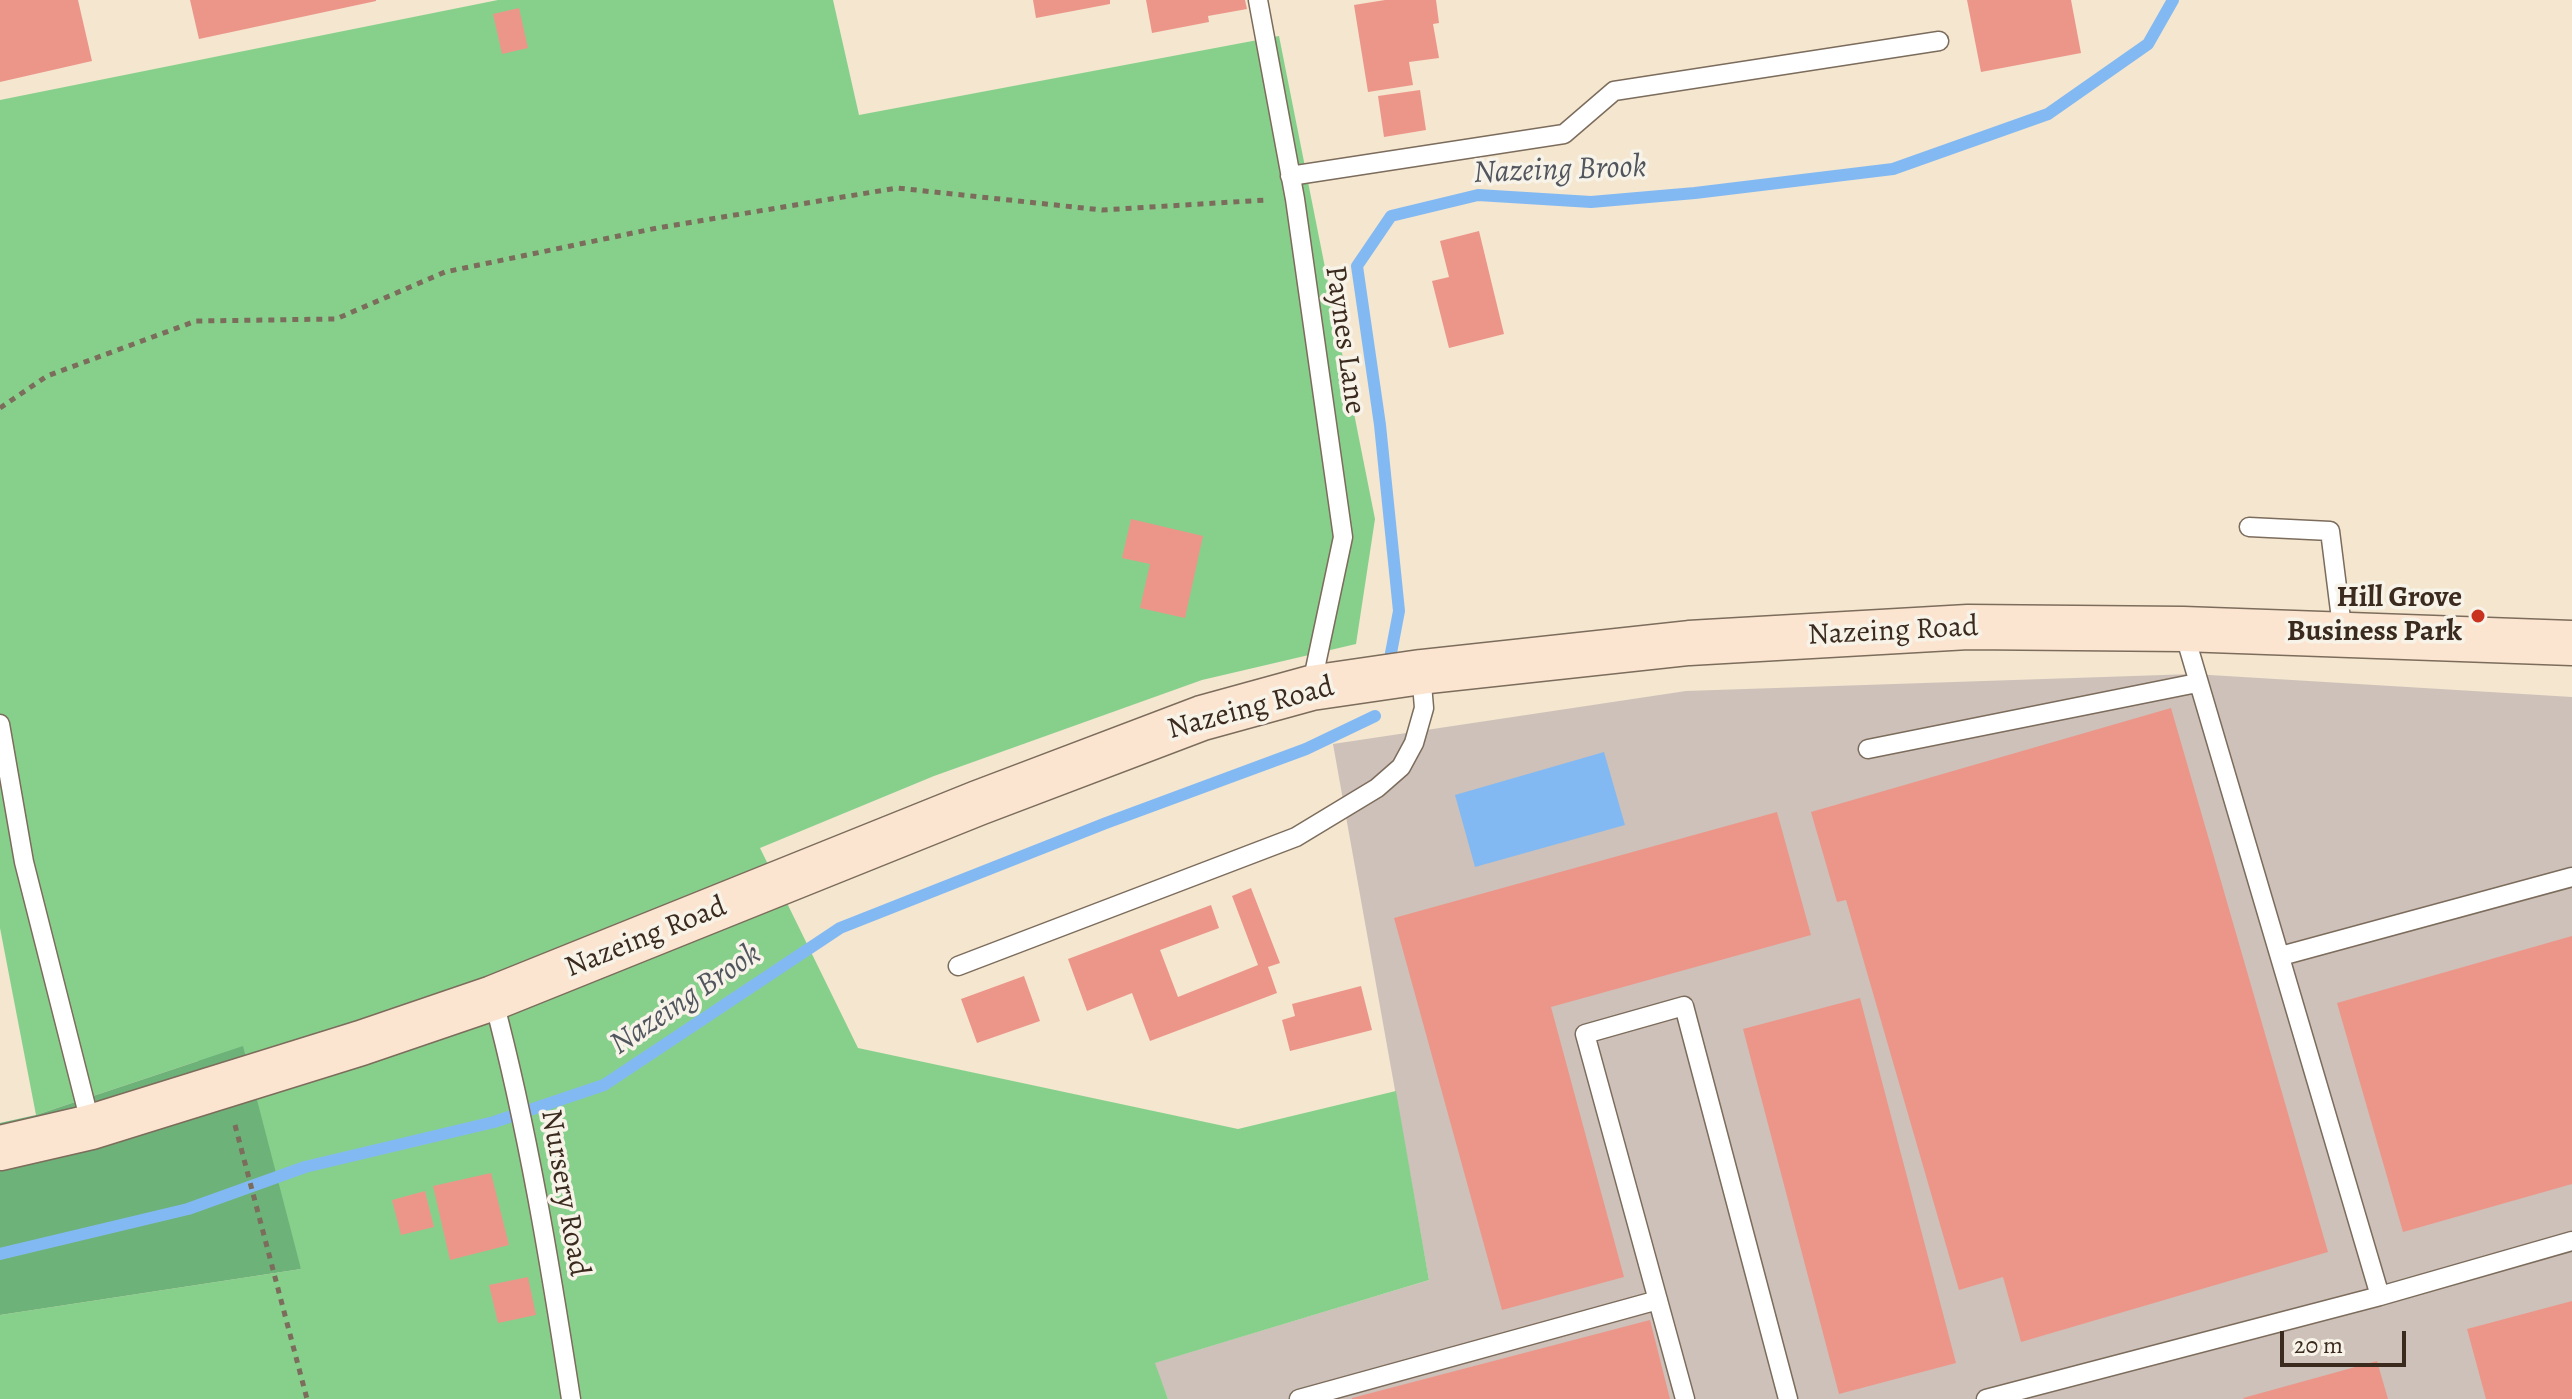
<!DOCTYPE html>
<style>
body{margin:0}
#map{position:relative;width:2572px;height:1399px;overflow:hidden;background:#f4e6cf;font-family:Alegreya,serif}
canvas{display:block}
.scale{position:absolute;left:2280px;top:1331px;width:126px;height:36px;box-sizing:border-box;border:4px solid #3b2a1e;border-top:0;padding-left:10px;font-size:24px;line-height:28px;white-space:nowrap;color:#3b2a1e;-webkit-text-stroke:6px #f7f3e8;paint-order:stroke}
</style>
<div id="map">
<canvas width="2572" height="1399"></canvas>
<div class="scale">20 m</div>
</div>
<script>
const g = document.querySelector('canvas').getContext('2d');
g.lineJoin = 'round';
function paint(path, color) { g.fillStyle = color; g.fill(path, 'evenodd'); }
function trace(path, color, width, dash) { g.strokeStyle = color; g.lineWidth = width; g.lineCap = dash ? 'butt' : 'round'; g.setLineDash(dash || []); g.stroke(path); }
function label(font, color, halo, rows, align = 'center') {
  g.font = font + ' Alegreya,serif'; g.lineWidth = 7; g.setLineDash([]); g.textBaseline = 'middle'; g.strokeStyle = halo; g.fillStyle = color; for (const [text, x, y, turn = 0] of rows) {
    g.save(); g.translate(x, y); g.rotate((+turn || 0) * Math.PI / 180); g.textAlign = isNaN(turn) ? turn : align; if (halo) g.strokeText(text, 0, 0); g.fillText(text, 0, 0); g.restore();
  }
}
paint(new Path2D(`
 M2193 674 2572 697V1399H1168L1154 1363 1429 1280 1333 744 1686 691Z`), '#cec1b9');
paint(new Path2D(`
 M498 0H833L859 115 1279 36 1375 519 1356 644 1202 680 934 776 760 848 858 1048 1238 1129 1396 1091 1429 1280 1155 1363 1168 1399H0V1315L301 1269 198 1061 36 1115 0 928V100Z`), '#87d08c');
paint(new Path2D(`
 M243 1046 301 1269 0 1315V1123L36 1115Z`), '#6db278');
paint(new Path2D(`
 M1604 752 1625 825 1475 867 1455 795Z`), '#83b9f2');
trace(new Path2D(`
 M1391 653 1399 611 1380 425 1357 266 1391 216 1478 195 1591 202 1695 193 1893 169 2048 114 2148 44 2173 0
 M0 1254 188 1209 305 1167 494 1122 604 1085 840 928 1106 823 1306 749 1375 716`), '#83b9f2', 12);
paint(new Path2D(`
 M0 0H78L92 61 0 82Z
 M190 0H376V1L199 39Z
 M1033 0H1110V4L1036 18Z
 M1146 0H1245L1247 9 1208 16 1209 22 1152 33Z
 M1385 0H1436L1439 23 1433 24 1439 58 1409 62 1413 85 1368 92 1354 5Z
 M1967 0H2071L2081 53 1981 72Z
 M519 8 528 48 502 54 493 14Z
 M1420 90 1426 130 1384 137 1378 96Z
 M1479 231 1504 334 1449 348 1432 281 1449 277 1440 241Z
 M1131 519 1203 536 1185 618 1140 608 1150 564 1122 558Z
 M2171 708 2328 1252 2021 1342 2003 1277 1959 1290 1846 900 1837 902 1811 812Z
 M1777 812 1811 935 1551 1007 1624 1277 1502 1310 1394 918Z
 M1251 888 1280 963 1268 967 1277 993 1150 1041 1132 993 1087 1011 1068 959 1211 905 1219 928 1160 950 1178 997 1258 965 1232 896Z
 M2572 936V1184L2403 1232 2337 1003Z
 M1024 976 1040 1021 977 1043 961 999Z
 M1361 986 1372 1030 1290 1051 1282 1020 1295 1016 1292 1004Z
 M1860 998 1956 1363 1839 1394 1743 1029Z
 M491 1173 509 1245 450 1260 433 1186Z
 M425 1191 434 1227 401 1235 392 1200Z
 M528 1277 536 1315 498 1323 489 1285Z
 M2572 1301V1399H2486L2467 1329Z
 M1650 1320 1670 1399H1352V1398Z
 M2377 1361 2388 1399H2244L2243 1398Z`), '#ec968a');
const lane = new Path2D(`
 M1258 0 1295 199 1343 537 1311 688
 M1290 176 1564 134 1614 91 1939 41
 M2249 527 2330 531 2343 635
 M2183 629 2380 1296
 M0 724 24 862 91 1126
 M1868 749 2197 683
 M2281 956 2572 877
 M958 966 1296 837 1377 788 1401 767 1414 743 1424 708 1421 672
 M493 998C528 1130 550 1264 571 1399
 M1299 1399 1658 1300
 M1685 1399 1585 1034 1684 1006 1788 1399
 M1986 1399 2380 1296 2572 1241`);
const secondary = new Path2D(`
 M0 1148 91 1127 361 1043 493 998 978 803 1202 718 1311 688 1421 672 1689 643 1968 627 2183 629 2572 643`);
trace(lane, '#7c6c5c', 21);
trace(secondary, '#7c6c5c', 47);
trace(new Path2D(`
 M0 408 47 376 196 321 336 319 445 272 657 228 897 188 1102 210 1266 200
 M235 1125 307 1399`), '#7c6c5c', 5, [6, 6]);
trace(lane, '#fff', 18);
trace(secondary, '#fce5d0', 44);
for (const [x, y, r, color] of [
 [2478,616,8,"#c8321e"]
]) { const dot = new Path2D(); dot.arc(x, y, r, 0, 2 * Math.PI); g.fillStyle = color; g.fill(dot); trace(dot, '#f7f3e8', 3); }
label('30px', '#3b2a1e', '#f7f3e8', [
 ["Paynes Lane",1344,340,82],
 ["Nazeing Road",1893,632,-3],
 ["Nazeing Road",1251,709,-15],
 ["Nazeing Road",646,938,-22],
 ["Nursery Road",564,1193,80]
]);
label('bold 30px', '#3b2a1e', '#f7f3e8', [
 ["Hill Grove",2462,599],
 ["Business Park",2462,633]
], 'right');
label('italic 32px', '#51555e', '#f7f3e8', [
 ["Nazeing Brook",1560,171,-2],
 ["Nazeing Brook",686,1000,-34]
]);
</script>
